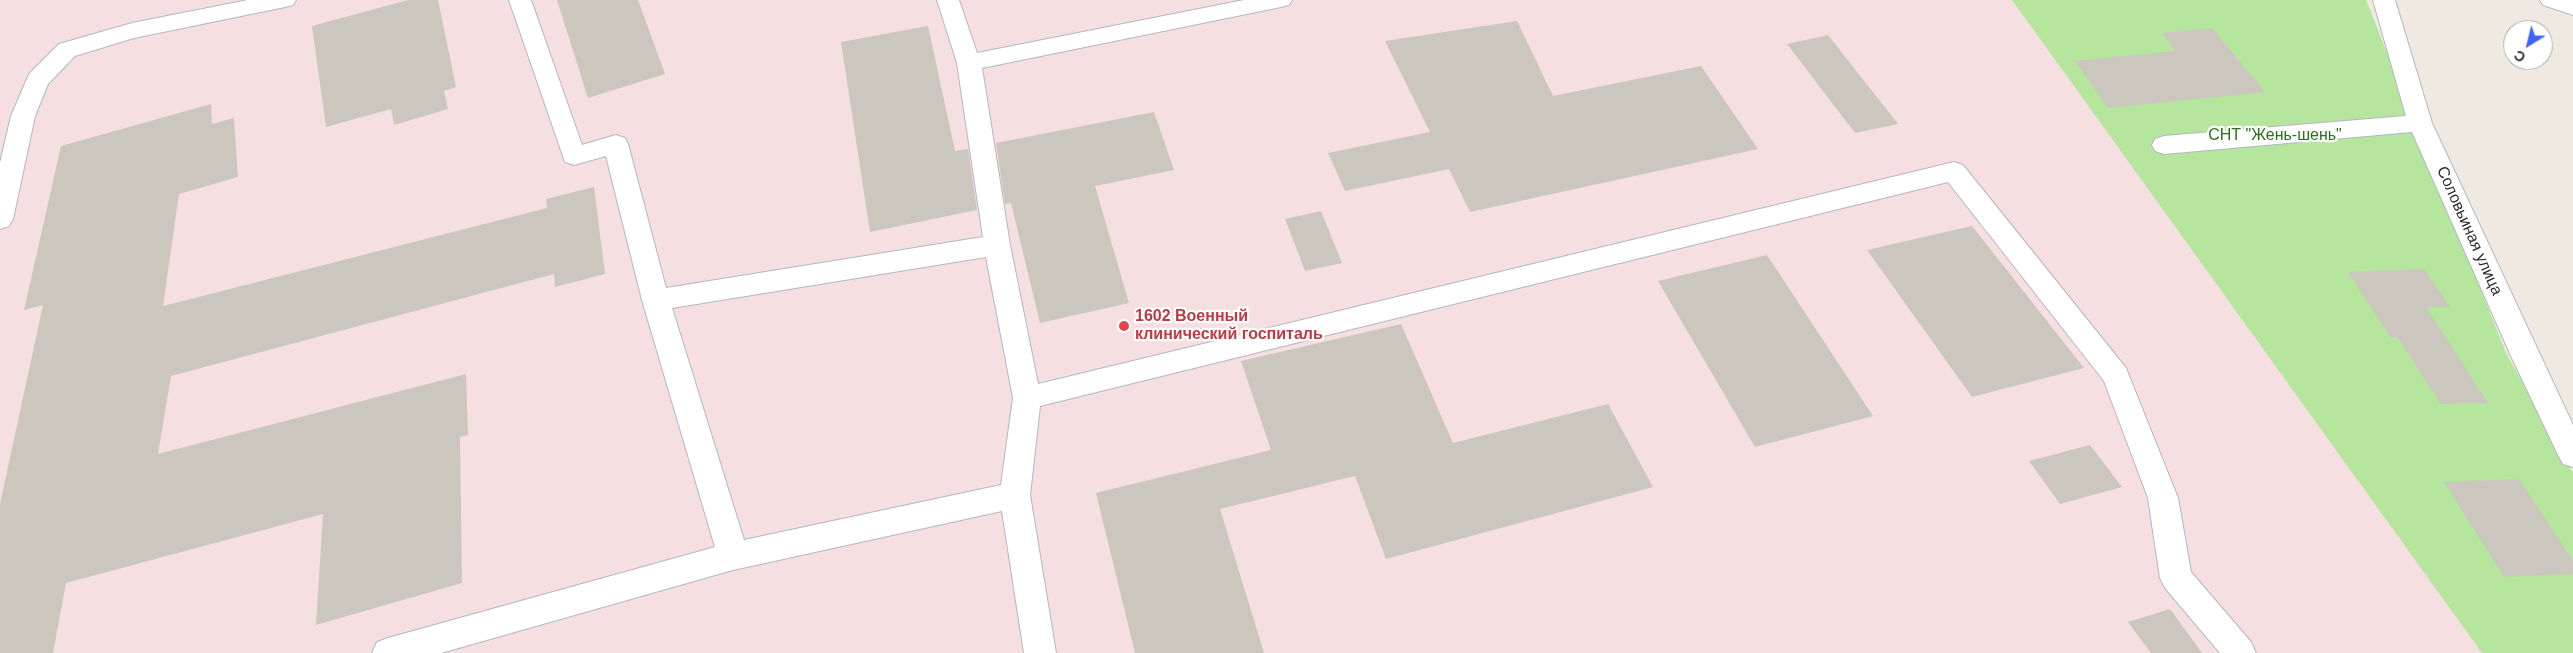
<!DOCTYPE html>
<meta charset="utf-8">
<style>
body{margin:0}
#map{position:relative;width:2573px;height:653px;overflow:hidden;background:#efe9e1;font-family:Helvetica,sans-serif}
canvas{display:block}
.north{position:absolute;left:2503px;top:20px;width:50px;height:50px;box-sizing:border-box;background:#fff;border:1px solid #ababab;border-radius:50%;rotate:216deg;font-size:14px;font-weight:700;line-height:20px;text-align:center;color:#2e2e2e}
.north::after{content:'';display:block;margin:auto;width:18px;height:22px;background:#4264fb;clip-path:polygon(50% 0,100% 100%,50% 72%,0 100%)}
</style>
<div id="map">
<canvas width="2573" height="653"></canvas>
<div class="north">С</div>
</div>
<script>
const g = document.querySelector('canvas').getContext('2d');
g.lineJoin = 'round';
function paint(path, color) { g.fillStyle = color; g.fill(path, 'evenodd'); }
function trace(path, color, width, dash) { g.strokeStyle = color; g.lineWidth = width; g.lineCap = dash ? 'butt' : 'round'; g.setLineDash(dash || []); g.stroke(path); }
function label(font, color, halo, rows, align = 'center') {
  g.font = font + ' Helvetica,sans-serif'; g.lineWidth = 4.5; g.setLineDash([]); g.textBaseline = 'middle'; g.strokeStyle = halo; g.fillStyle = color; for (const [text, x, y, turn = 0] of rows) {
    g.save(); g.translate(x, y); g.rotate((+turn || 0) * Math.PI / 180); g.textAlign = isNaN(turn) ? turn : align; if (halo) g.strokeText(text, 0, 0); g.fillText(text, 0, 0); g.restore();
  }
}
paint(new Path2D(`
 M0 0H2012L2482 653H0Z`), '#f5dfe0');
paint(new Path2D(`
 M2012 0H2366L2506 353 2573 473V653H2482Z`), '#b6e59e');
paint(new Path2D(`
 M408 0H438L456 87 444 91 448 109 394 125 391 109 326 127 312 26Z
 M557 0H638L665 74 588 98Z
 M1517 21 1553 96 1701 66 1758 149 1470 212 1449 169 1345 191 1328 153 1430 132 1385 41Z
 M928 26 955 151 968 149 977 210 870 232 841 42Z
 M2212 28 2265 92 2108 108 2075 61 2175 51 2162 33Z
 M1828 35 1898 124 1855 133 1787 44Z
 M211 104 212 124 234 118 238 177 179 194 163 306 547 208 546 199 594 187 605 274 555 287 554 274 171 376 158 454 466 374 468 435 460 437 462 583 316 625 323 514 66 583 53 653H0V504L43 305 24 310 61 146Z
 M1154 112 1174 170 1095 186 1129 303 1040 323 1011 203 1005 204 996 143Z
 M1321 211 1342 263 1305 271 1285 219Z
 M1972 226 2084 368 1972 397 1867 250Z
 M1767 255 1873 416 1755 447 1658 281Z
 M2424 269 2450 307H2426L2488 403 2441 404 2397 337 2391 338 2348 272Z
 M1401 324 1453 443 1608 404 1653 487 1386 559 1355 476 1220 509 1264 653H1135L1096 493 1271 450 1241 361Z
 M2090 445 2122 487 2060 504 2029 461Z
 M2519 479 2573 561V574L2504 577 2444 482Z
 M2170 609 2202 653H2151L2128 622Z`), '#cbc7bf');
const service = new Path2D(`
 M248 0H296L293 5 285 7 134 38 75 56 48 84 35 116 13 219 9 226 0 229V163L11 116 29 74 59 44 132 23Z
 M509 0H531L582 145 616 135 625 138 628 144 666 288 983 237 957 63 937 0H959L977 53 1244 0H1292L1289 5 1281 7 982 68 1010 245 1038 384 1954 162 1963 165 2126 368 2178 498 2191 572 2251 642 2256 653H2220L2165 588 2160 578 2148 498 2104 381 1948 182 1040 406 1030 495 1056 653H1024L1002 511 733 570 441 653H372L377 642 388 638 715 547 642 300 606 156 574 165 565 162ZM986 257 1013 398 1001 485 744 540 672 308Z
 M2373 0H2395L2432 123 2573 425V467L2563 464 2558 455 2511 356 2412 132 2164 154 2155 151 2152 145 2155 139 2164 136 2406 116Z
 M2540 0H2573V15L2543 5Z`);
trace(service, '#b4b7c1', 2);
paint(service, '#fff');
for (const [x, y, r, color] of [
 [1124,326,6,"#e0444e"]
]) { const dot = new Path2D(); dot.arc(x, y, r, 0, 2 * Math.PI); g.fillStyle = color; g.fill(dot); trace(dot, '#fff', 2); }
label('16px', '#2c6e1b', '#fff', [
 ["СНТ \"Жень-шень\"",2275,136]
]);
label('16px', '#2e2e2e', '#fff', [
 ["Соловьиная улица",2469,231,66]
]);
label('bold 16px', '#be3a42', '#fff', [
 ["1602 Военный",1135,317],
 ["клинический госпиталь",1135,335]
], 'left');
</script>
